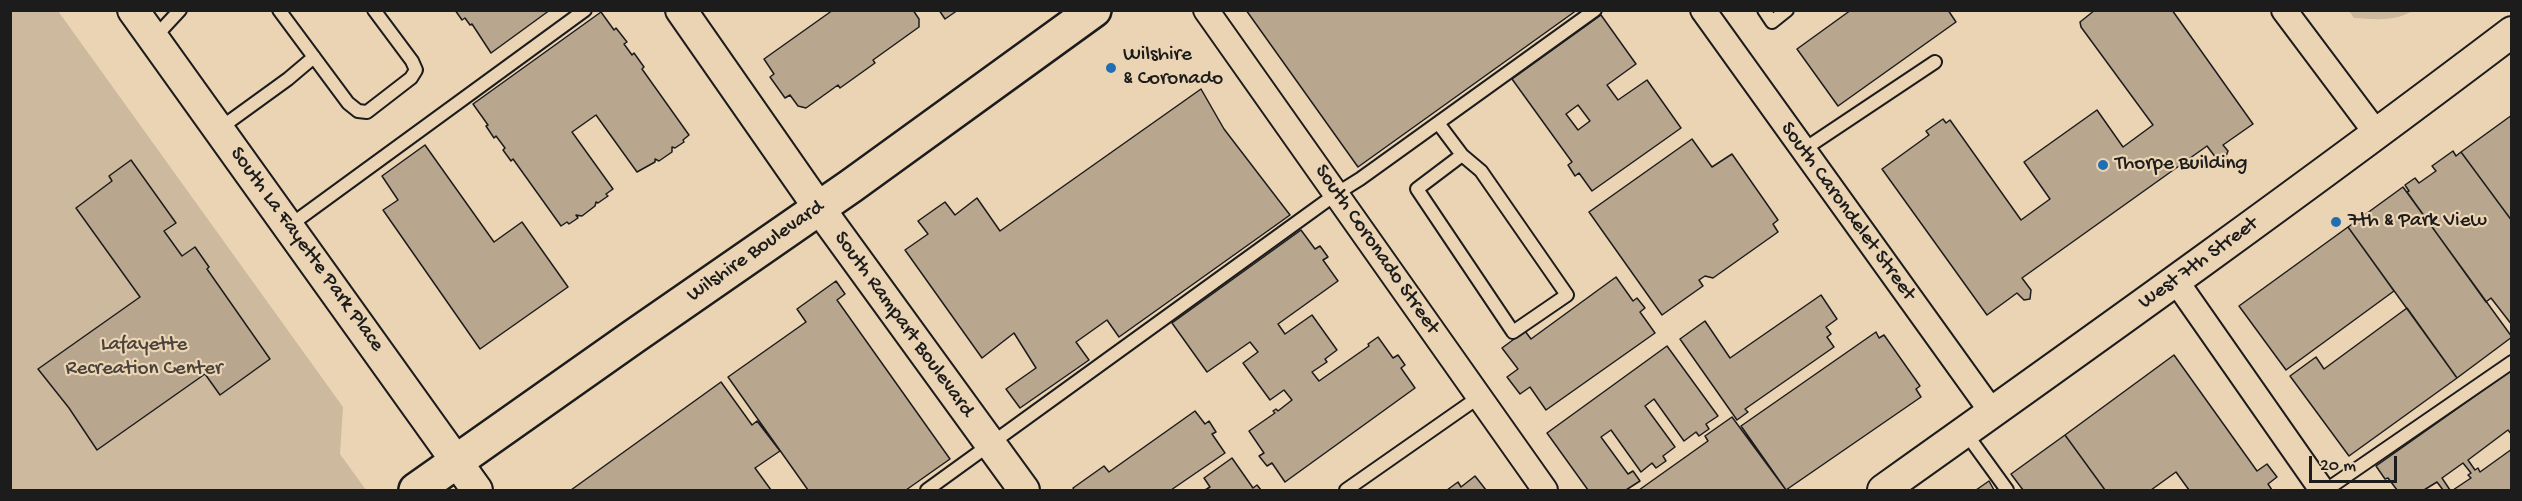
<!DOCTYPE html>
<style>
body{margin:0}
#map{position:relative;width:2522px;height:501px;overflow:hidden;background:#ebd4b4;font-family:"Gochi Hand",sans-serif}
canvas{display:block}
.frame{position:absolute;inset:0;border:12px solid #1c1c1c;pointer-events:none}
.scale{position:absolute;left:2309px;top:456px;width:88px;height:27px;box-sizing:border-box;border:3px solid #1c1c1c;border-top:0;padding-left:8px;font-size:18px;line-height:21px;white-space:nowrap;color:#1c1c1c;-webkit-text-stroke:4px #ebd4b4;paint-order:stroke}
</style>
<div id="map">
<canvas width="2522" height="501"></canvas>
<div class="frame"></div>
<div class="scale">20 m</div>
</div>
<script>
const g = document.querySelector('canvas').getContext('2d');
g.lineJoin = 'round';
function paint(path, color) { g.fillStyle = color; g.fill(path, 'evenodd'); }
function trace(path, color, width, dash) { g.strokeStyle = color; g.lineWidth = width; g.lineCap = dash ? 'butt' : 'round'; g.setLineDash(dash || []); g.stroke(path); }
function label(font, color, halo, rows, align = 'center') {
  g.font = font + ' "Gochi Hand",sans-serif'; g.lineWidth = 4.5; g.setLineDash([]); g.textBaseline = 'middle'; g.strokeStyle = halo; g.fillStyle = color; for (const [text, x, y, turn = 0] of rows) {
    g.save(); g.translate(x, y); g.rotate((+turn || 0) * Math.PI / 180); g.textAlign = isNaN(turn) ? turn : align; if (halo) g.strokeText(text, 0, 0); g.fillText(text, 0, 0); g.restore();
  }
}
paint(new Path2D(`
 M10 11H58L343 407 340 454 366 490H11Z
 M2349 11H2412C2395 22 2373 19 2354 18Z`), '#cdb99e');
const building = new Path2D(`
 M455 10H550L491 53 472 24 470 25 465 18 462 20Z
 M833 10H913L919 19V27L873 60 875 63 840 88 838 85 806 108 798 106 790 95 785 98 770 77 774 74 764 59Z
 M939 10H958L945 19Z
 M1246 10H1577L1358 167Z
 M1851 10H1948L1956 22 1838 106 1797 49Z
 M2095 10H2172L2253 124 2223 145 2228 151 2225 159 2220 160 2216 158 2207 146 2022 278 2031 290 2030 299 2024 300 2017 293 1987 315 1882 169 1929 135 1926 131 1943 119 1946 123 1950 120 2021 220 2050 199 2024 162 2097 110 2123 147 2153 125 2081 27 2080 22Z
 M601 12 614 30 616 28 627 42 624 44 632 55 634 53 644 67 642 69 689 135 683 140 684 142 675 148 672 147V152L659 161 655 159V162L637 172 596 115 572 132 613 189 606 194 608 196 598 203 596 202 595 206 582 216 576 215 578 218 569 224 567 222 561 226 513 159 511 161 503 150 505 148 496 136 494 138 486 126 488 125 473 104Z
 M1601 15 1636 64 1607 85 1618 100 1647 80 1681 128 1592 191 1579 173 1575 176 1568 165 1572 162 1512 79ZM1578 105 1590 121 1578 130 1566 114Z
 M1201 89 1224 129 1290 215 1119 337 1107 320 1076 342 1089 360 1020 408 1006 389 1036 368 1014 333 982 358 905 250 928 234 918 221 945 202 955 215 977 198 1000 231Z
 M2512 115V221L2461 152Z
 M1692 139 1712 167 1732 154 1778 220 1773 224 1778 232 1713 278 1705 276 1699 280 1703 286 1662 315 1589 212Z
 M425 145 494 242 522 222 568 287 480 349 383 210 398 200 382 176Z
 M2453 151 2456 156 2461 152 2512 221V325L2491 298 2486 302 2407 192 2409 191 2405 185 2415 178 2419 183 2436 171 2432 166Z
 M131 160 176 223 164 231 182 256 195 247 209 267 207 269 270 359 220 395 205 374 97 450 69 408 38 369 140 297 76 208 112 181 109 176Z
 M2403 187 2512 337 2457 378 2348 227Z
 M2348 227 2394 291 2286 370 2239 306Z
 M1301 230 1315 249 1320 246 1328 257 1323 260 1338 281 1278 324 1285 334 1312 315 1337 350 1325 359 1327 362 1312 372 1319 381 1369 346 1368 344 1378 337 1393 358 1398 355 1405 365 1401 368 1415 388 1285 482 1272 463 1267 466 1259 456 1264 453 1249 431 1275 413 1273 411 1276 409 1278 411 1292 400 1284 390 1270 400 1243 363 1258 352 1250 342 1207 372 1172 323Z
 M1616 277 1633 301 1637 298 1645 308 1640 312 1655 333 1546 410 1530 387 1520 394 1507 377 1518 369 1502 348 1525 331 1531 339Z
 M836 281 845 294 837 300 950 459 906 490H808L728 377 806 322 797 309Z
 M1821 295 1837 319 1826 327 1831 334 1827 337 1834 347 1745 409 1748 412 1737 420 1680 339 1705 321 1730 358Z
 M2407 308 2457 378 2349 456 2290 376 2316 357 2324 369Z
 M1876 332 1879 338 1884 335 1920 386 1916 389 1921 397 1786 490 1741 426Z
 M1667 346 1718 416 1706 424 1709 429 1699 436 1696 432 1684 441 1654 399 1645 406 1675 447 1663 456 1666 461 1656 468 1652 463 1641 472 1611 430 1601 437 1628 474 1633 471 1640 481 1626 490H1588L1547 433Z
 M2174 355 2257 471 2267 464 2277 477 2268 484 2272 490H2189L2176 472 2151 490H2105L2065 435Z
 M2512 370V435L2508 430 2468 460 2475 470 2478 468 2480 472 2512 449V490H2453L2471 478 2468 475 2471 473 2463 463 2442 478 2450 490H2443L2437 482 2424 490H2397L2388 478 2385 479 2376 466Z
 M721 382 752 425 757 421 780 451 755 468 771 490H571Z
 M1195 411 1205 424 1209 421 1216 432 1212 434 1225 453 1171 490H1074L1073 488 1104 466 1109 472Z
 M1732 417 1786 490H1639L1708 441 1705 436Z
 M2065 435 2105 490H2023L2011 474Z
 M1232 458 1253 488 1257 485 1261 490H1205L1210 487 1204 478Z
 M1475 476 1486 490H1447L1458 482 1461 487Z
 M1989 481 1994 490H1976Z`);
paint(building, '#b8a68f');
trace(building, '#1c1c1c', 1.5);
const service = new Path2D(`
 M279 10 348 103 358 111 367 112 411 78 416 70 412 61 374 10
 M1764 10 1772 22 1787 10
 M154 38 180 10
 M1438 123 1462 155 1481 171 1567 295 1513 332 1417 189 1462 155
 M219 129 288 79 314 57
 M1803 150 1935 62
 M289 226 585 10
 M1965 432 2007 490
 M927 490 1336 194 1360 179 1595 10
 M1346 490 1479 397
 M2326 490 2512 362`);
const minor = new Path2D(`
 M1206 10 1545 490
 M1703 10 1992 412
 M2284 10 2377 134
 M2176 281 2322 490`);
const tertiary = new Path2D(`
 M133 10 477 490
 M681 10 819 208 1024 490
 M1883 490C2094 340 2305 189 2512 32`);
const primary = new Path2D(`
 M416 490 633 337 851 186 1094 10`);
trace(service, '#1c1c1c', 16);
trace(minor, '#1c1c1c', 28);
trace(tertiary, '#1c1c1c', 34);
trace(primary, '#1c1c1c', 38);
trace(service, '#ebd4b4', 12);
trace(minor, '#ebd4b4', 24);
trace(tertiary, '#ebd4b4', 30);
trace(primary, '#ebd4b4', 33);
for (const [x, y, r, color] of [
 [1111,68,6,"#1f6fb2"],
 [2103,165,6,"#1f6fb2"],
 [2336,222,6,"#1f6fb2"]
]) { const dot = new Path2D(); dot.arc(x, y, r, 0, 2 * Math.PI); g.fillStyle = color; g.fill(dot); trace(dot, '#ebd4b4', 2); }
label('21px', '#1c1c1c', '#ebd4b4', [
 ["Wilshire",1123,56],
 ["& Coronado",1123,80],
 ["Thorpe Building",2115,165],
 ["7th & Park View",2348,222]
], 'left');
label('21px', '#1c1c1c', '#ebd4b4', [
 ["South Carondelet Street",1847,212,54],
 ["South La Fayette Park Place",306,250,54],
 ["South Coronado Street",1376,250,55],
 ["Wilshire Boulevard",756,252,-35],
 ["West 7th Street",2199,264,-36],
 ["South Rampart Boulevard",903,325,54]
]);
label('21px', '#48433c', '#ebd4b4', [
 ["Lafayette",144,346],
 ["Recreation Center",144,370]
]);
</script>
